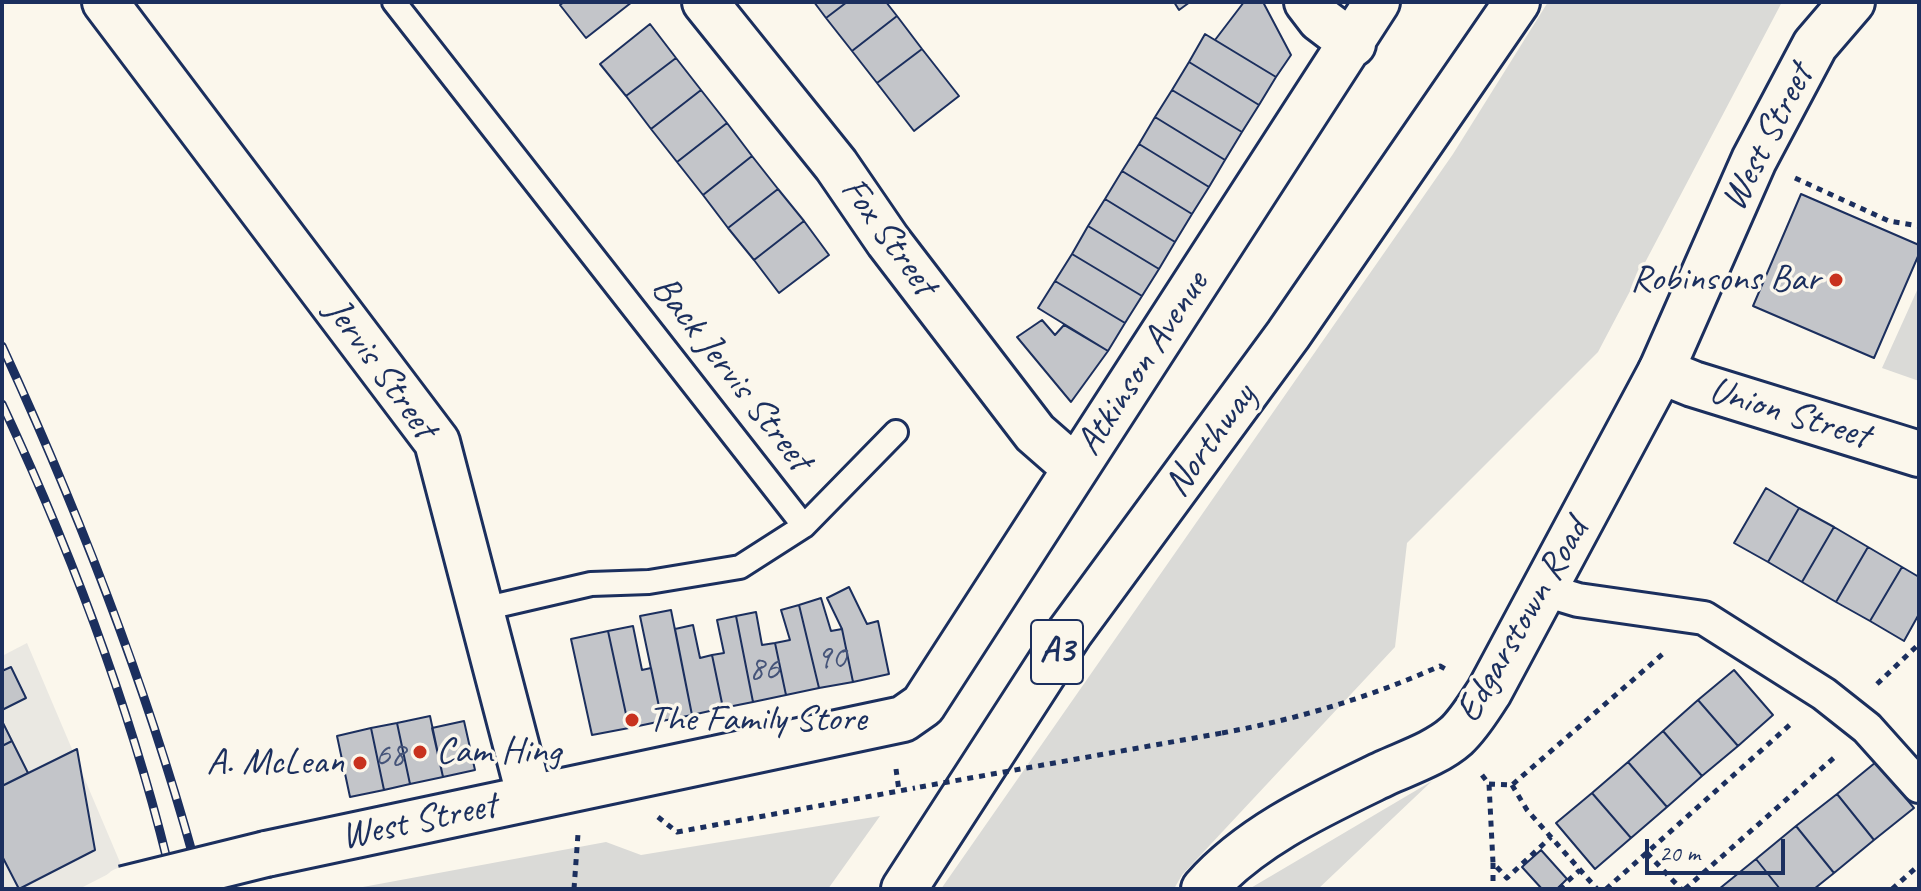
<!DOCTYPE html>
<style>
body{margin:0}
#map{position:relative;width:1921px;height:891px;overflow:hidden;background:#fbf7ec;font-family:Caveat,sans-serif}
canvas{display:block}
.frame{position:absolute;inset:0;border:4px solid #1b2f5e;pointer-events:none}
.scale{position:absolute;left:1645px;top:839px;width:140px;height:36px;box-sizing:border-box;border:4px solid #1b2f5e;border-top:0;padding-left:10px;font-size:24px;line-height:28px;white-space:nowrap;color:#1b2f5e;-webkit-text-stroke:6px #fbf7ec;paint-order:stroke}
</style>
<div id="map">
<canvas width="1921" height="891"></canvas>
<div class="frame"></div>
<div class="scale">20 m</div>
</div>
<script>
const g = document.querySelector('canvas').getContext('2d');
g.lineJoin = 'round';
function paint(path, color) { g.fillStyle = color; g.fill(path, 'evenodd'); }
function trace(path, color, width, dash) { g.strokeStyle = color; g.lineWidth = width; g.lineCap = dash ? 'butt' : 'round'; g.setLineDash(dash || []); g.stroke(path); }
function label(font, color, halo, rows, align = 'center') {
  g.font = font + ' Caveat,sans-serif'; g.lineWidth = 7; g.setLineDash([]); g.textBaseline = 'middle'; g.strokeStyle = halo; g.fillStyle = color; for (const [text, x, y, turn = 0] of rows) {
    g.save(); g.translate(x, y); g.rotate((+turn || 0) * Math.PI / 180); g.textAlign = isNaN(turn) ? turn : align; if (halo) g.strokeText(text, 0, 0); g.fillText(text, 0, 0); g.restore();
  }
}
paint(new Path2D(`
 M27 643 122 867 79 889H2V656Z`), '#eae8e2');
paint(new Path2D(`
 M1548 2H1782L1598 352 1407 543 1395 647 1182 875 1174 889H941L1453 154Z
 M1919 286V381L1882 368Z
 M1432 781 1318 889H1249Z
 M880 816 828 889H352L606 842 641 855Z`), '#dadad7');
const building = new Path2D(`
 M564 2H632L586 38 560 5Z
 M814 2H847L826 18Z
 M847 2H886L897 16 852 51 826 18Z
 M1174 2H1190L1179 10Z
 M1244 2H1263L1291 55 1276 77 1215 40Z
 M897 16 922 49 877 83 852 51Z
 M650 24 676 58 626 96 600 64Z
 M1205 34 1276 77 1259 105 1189 62Z
 M922 49 959 96 914 131 877 83Z
 M676 58 701 90 651 129 626 96Z
 M1189 62 1259 105 1242 132 1172 90Z
 M701 90 727 123 677 162 651 129Z
 M1172 90 1242 132 1225 160 1155 117Z
 M1155 117 1225 160 1209 187 1139 144Z
 M727 123 752 156 703 195 677 162Z
 M1139 144 1209 187 1192 214 1122 171Z
 M752 156 778 189 728 228 703 195Z
 M1122 171 1192 214 1175 242 1105 199Z
 M778 189 804 221 754 260 728 228Z
 M1801 194 1919 245V254L1874 358 1753 306Z
 M1105 199 1175 242 1159 269 1088 226Z
 M804 221 829 255 779 293 754 260Z
 M1088 226 1159 269 1142 296 1072 254Z
 M1072 254 1142 296 1125 323 1055 281Z
 M1055 281 1125 323 1108 351 1038 308Z
 M1042 320 1055 335 1064 325 1108 351 1071 402 1017 337Z
 M1766 488 1799 508 1768 562 1734 543Z
 M1799 508 1834 527 1802 582 1768 562Z
 M1834 527 1868 547 1836 602 1802 582Z
 M1868 547 1902 567 1870 621 1836 602Z
 M1902 567 1919 577V614L1904 641 1870 621Z
 M849 587 867 624 878 621 889 674 853 682 842 629 827 598Z
 M821 598 831 631 842 629 853 682 819 688 799 605Z
 M799 605 819 688 786 695 775 643 790 640 781 610Z
 M671 610 692 715 662 721 640 616Z
 M756 612 762 645 775 643 786 695 753 702 736 616Z
 M736 616 753 702 723 708 712 655 724 653 717 620Z
 M693 625 700 658 712 655 723 708 692 715 675 629Z
 M633 626 642 670 651 668 662 721 629 728 608 631Z
 M608 631 629 728 592 735 571 639Z
 M11 667 26 698 2 710V671Z
 M1734 670 1773 715 1738 746 1698 700Z
 M1698 700 1738 746 1702 776 1663 731Z
 M430 716 443 777 410 784 397 723Z
 M2 721 12 741 2 746Z
 M464 721 475 770 443 777 432 728Z
 M397 723 410 784 384 790 371 728Z
 M371 728 384 790 350 797 337 736Z
 M1663 731 1702 776 1667 807 1628 762Z
 M12 741 28 773 2 786V746Z
 M77 749 95 850 19 889 2 856V786Z
 M1628 762 1667 807 1631 838 1592 793Z
 M1876 762 1914 808 1874 840 1837 794Z
 M1592 793 1631 838 1595 869 1556 823Z
 M1837 794 1874 840 1834 873 1796 826Z
 M1796 826 1834 873 1814 889H1780L1756 859Z
 M1541 850 1567 879 1557 889H1542L1522 867Z
 M1756 859 1780 889H1719Z`);
paint(building, '#c3c5c9');
trace(building, '#1b2f5e', 2);
const service = new Path2D(`
 M394 2 804 526 740 567 649 582 591 584 483 609
 M804 526 896 432`);
const pedestrian = new Path2D(`
 M1545 590 1578 600 1704 618 1824 694 1867 728 1919 786`);
const minor = new Path2D(`
 M105 2 437 442 530 798
 M705 2 836 165 888 241 1035 433 1075 468
 M1307 2 1320 19 1353 44
 M1661 371 1693 384 1919 454
 M266 854 903 719 923 705 1377 2`);
const secondary = new Path2D(`
 M1204 889C1252 835 1321 804 1385 773 1407 763 1437 753 1456 736 1469 724 1479 707 1489 692L1661 371 1754 160 1815 45 1852 2`);
const trunk = new Path2D(`
 M904 889 1070 632 1288 335 1517 2`);
trace(service, '#1b2f5e', 28);
trace(pedestrian, '#1b2f5e', 38);
trace(minor, '#1b2f5e', 50);
trace(secondary, '#1b2f5e', 50);
trace(trunk, '#1b2f5e', 50);
trace(new Path2D(`
 M1795 178 1889 221 1919 226
 M1877 684 1919 644
 M1222 733C1298 719 1368 698 1440 666L1449 671
 M896 769 899 791
 M1482 775 1489 784 1493 863 1507 878 1551 837
 M1489 784 1512 785 1665 652
 M1512 785 1527 810 1597 889
 M658 817 677 832 915 788
 M1647 853 1681 889
 M1493 863V889
 M574 889 578 834
 M1559 889 1580 870
 M1606 889 1793 722
 M1685 889 1837 755
 M1892 889 1919 865`), '#1b2f5e', 5, [6, 6]);
trace(service, '#fbf7ec', 22);
trace(pedestrian, '#fbf7ec', 32);
trace(minor, '#fbf7ec', 44);
trace(secondary, '#fbf7ec', 44);
trace(trunk, '#fbf7ec', 44);
const rail = new Path2D(`
 M2 346C83 522 153 702 202 889
 M2 404C74 558 136 723 174 889`);
trace(rail, '#1b2f5e', 9);
trace(rail, '#fbf7ec', 6, [18]);
const minorBridge = new Path2D(`
 M124 889 266 854`);
trace(minorBridge, '#1b2f5e', 50, []);
trace(new Path2D(`
 M920 787 1222 733`), '#1b2f5e', 5, [6, 6]);
trace(minorBridge, '#fbf7ec', 44);
for (const [x, y, r, color] of [
 [1836,280,8,"#c8321e"],
 [632,720,8,"#c8321e"],
 [420,752,8,"#c8321e"],
 [360,763,8,"#c8321e"]
]) { const dot = new Path2D(); dot.arc(x, y, r, 0, 2 * Math.PI); g.fillStyle = color; g.fill(dot); trace(dot, '#fbf7ec', 3); }
label('34px', '#455479', null, [
 ["90",831,659],
 ["86",764,670],
 ["68",390,756]
]);
for (const [x, y, w] of [
 [1057,652,52]
]) { const box = new Path2D(); box.roundRect(x - w / 2, y - 32, w, 64, 6); g.fillStyle = '#fbf7ec'; g.fill(box); trace(box, '#1b2f5e', 2); }
label('bold 36px', '#1b2f5e', null, [
 ["A3",1057,652]
]);
label('38px', '#1b2f5e', '#fbf7ec', [
 ["West Street",1768,138,-63],
 ["Fox Street",888,237,54],
 ["Atkinson Avenue",1143,364,-57],
 ["Jervis Street",380,369,54],
 ["Back Jervis Street",731,374,52],
 ["Union Street",1789,414,17],
 ["Northway",1211,441,-54],
 ["Edgarstown Road",1523,621,-60],
 ["West Street",419,822,-12]
]);
label('38px', '#1b2f5e', '#fbf7ec', [
 ["Robinsons Bar",1820,280],
 ["The Family Store",648,720,"left"],
 ["Cam Hing",436,752,"left"],
 ["A. McLean",344,763]
], 'right');
</script>
